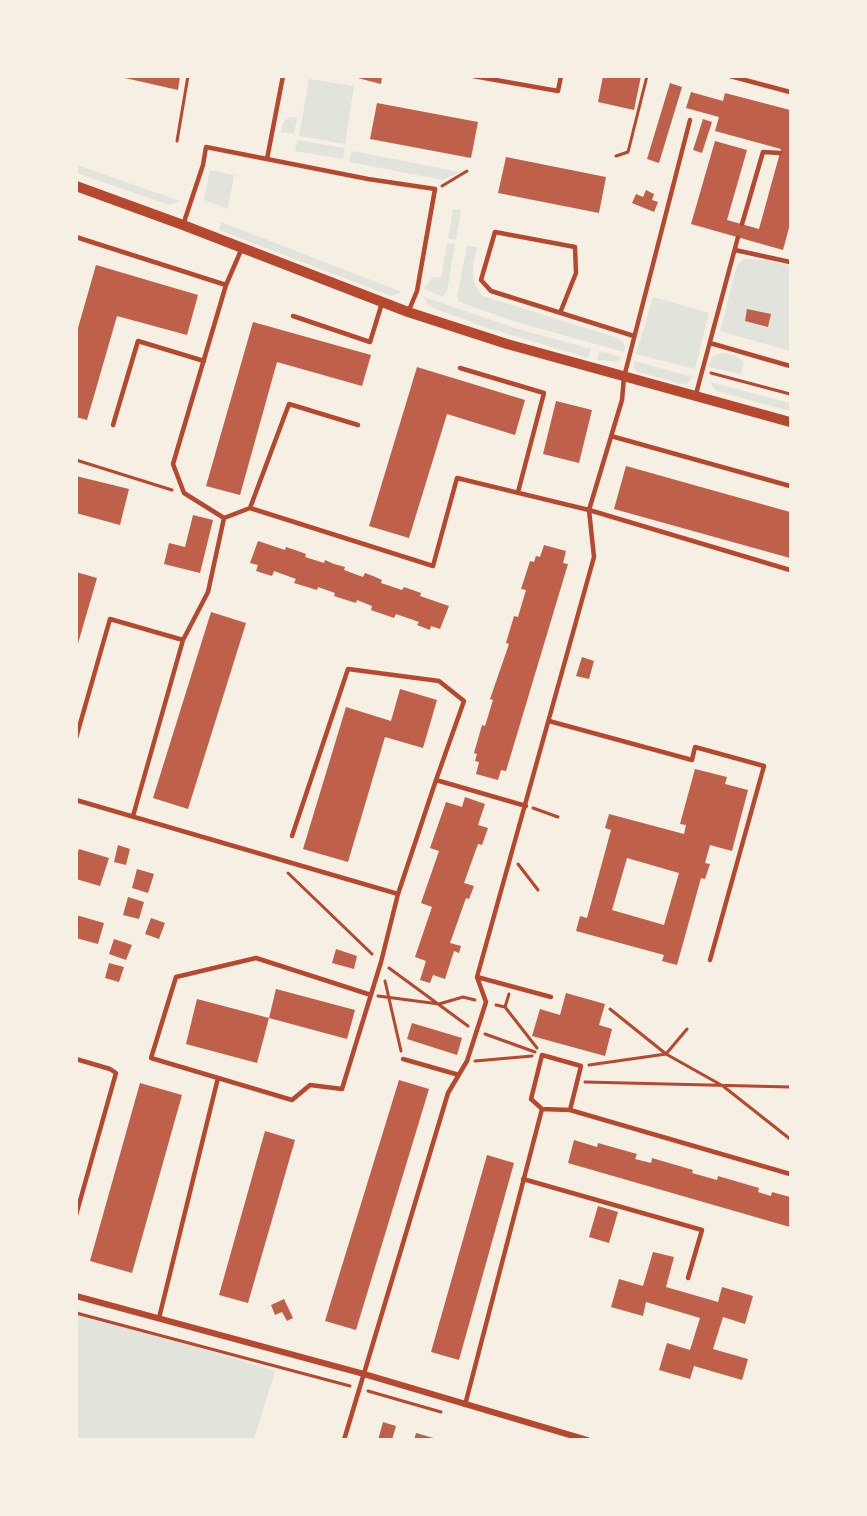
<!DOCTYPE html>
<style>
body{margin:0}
#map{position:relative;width:867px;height:1516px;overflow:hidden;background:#f6efe4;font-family:"Playfair Display",serif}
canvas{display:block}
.frame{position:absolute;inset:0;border:78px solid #f6efe4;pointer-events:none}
</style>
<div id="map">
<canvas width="867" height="1516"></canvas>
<div class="frame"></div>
</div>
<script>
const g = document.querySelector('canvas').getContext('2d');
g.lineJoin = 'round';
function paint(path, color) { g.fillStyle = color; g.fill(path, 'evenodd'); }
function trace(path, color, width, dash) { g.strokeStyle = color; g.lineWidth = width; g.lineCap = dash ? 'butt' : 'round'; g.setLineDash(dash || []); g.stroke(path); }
paint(new Path2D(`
 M309 79 354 86 345 144 299 136Z
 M289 117 297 118 294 134 281 132 283 122Z
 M297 140 345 148 343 159 295 151Z
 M352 151 460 172 443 180 349 162Z
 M77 165 180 201 169 205 77 173Z
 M210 170 234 175 228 209 204 200Z
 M453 209 461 210 456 240 448 238Z
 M221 222 402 292 391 296 219 230Z
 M447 243 455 244 447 291 443 297 424 289 432 277 441 278Z
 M467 246 477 247C473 268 468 279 483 296L618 338 623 342 625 348 624 352 516 322 459 302 457 297Z
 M744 259 769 260 790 267V351L720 331 737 265Z
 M424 297 518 329 591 349 588 358 488 328 433 308 428 305Z
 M653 297 709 313 695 369 636 354Z
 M600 351 622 357 616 362 597 360Z
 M722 353 735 355 744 362 741 374 709 367 712 356Z
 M634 361 693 377 685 385 637 372 633 367Z
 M710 382 790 403V411L716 391Z
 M76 1310 275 1371 254 1439H77Z`), '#e2e4dc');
paint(new Path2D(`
 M116 76H180L178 90Z
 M350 76H382L381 84Z
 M603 76H641L634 110 598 102Z
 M670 83 682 87 659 163 647 159Z
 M691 92 723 101 725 93 790 110V224L783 250 691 224 715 141 747 150 727 220 759 229 781 149 715 131 719 117 686 108Z
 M377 103 478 122 471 158 370 139Z
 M703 119 712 122 702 153 693 150Z
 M506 157 606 177 599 213 498 193Z
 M646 190 654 194 652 200 658 202 654 212 632 203 636 194 643 197Z
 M96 265 198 295 187 335 117 316 87 420 76 417V335Z
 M747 309 771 314 768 327 745 321Z
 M253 322 371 355 362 386 277 362 240 495 206 486Z
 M417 367 525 400 515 435 447 414 409 538 369 526Z
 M556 401 592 410 579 463 543 454Z
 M626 466 790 512V558L614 509Z
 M76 476 129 489 120 525 76 513Z
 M193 515 213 520 200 573 164 564 169 543 185 547Z
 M258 541 285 550 286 547 295 550 306 554 305 557 324 563 325 560 334 564 345 567 344 570 363 577 365 573 373 576 382 580 381 583 402 590 404 587 421 593 420 596 449 606 440 629 431 626 430 630 417 625 419 622 396 614 394 618 371 610 372 606 357 600 356 603 334 596 335 593 318 587 317 590 294 583 296 579 274 571 272 576 256 571 258 565 250 563Z
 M544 545 566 551 563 563 568 564 506 771 501 770 498 780 476 774 479 762 475 761 477 754 474 753 482 725 485 726 493 700 490 699 509 644 506 643 514 616 518 617 526 590 521 589 530 561 534 562 536 556 540 557Z
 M76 572 97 578 77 647H76Z
 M211 612 246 623 188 809 153 798Z
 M582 657 594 661 589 679 576 676Z
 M400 689 437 700 423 748 385 737 348 862 303 849 346 707 391 721Z
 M695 769 727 777 725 784 748 790 732 851 710 845 705 863 710 864 705 879 701 878 677 965 662 961 664 955 576 931 580 916 587 918 611 830 605 828 609 814 684 834 686 825 680 824ZM627 858 679 873 664 925 612 910Z
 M465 797 485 804 478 825 488 828 482 845 478 844 464 883 474 886 469 899 466 898 450 943 461 946 459 953 454 951 445 979 433 975 430 983 420 980 426 961 415 957 432 907 421 903 439 851 430 848 446 802 462 807Z
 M118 845 130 849 126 865 114 862Z
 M79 849 109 858 100 886 76 879V857Z
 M137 869 154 874 148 893 132 888Z
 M128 897 144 902 139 919 123 915Z
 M76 915 104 923 98 944 76 938Z
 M151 918 165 923 159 939 145 934Z
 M114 939 132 945 126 960 109 954Z
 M336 949 357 956 354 969 332 963Z
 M109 963 124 967 119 982 105 978Z
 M276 989 355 1010 347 1039 269 1018Z
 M566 993 605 1004 599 1025 612 1029 605 1056 532 1036 540 1009 560 1015Z
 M197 999 269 1018 257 1063 186 1044Z
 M412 1023 462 1038 457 1055 407 1039Z
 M399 1080 429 1089 356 1330 325 1321Z
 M140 1083 182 1095 132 1273 90 1261Z
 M265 1131 295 1140 248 1303 219 1295Z
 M574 1140 597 1147 598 1143 637 1154 635 1159 651 1163 652 1158 693 1170 692 1173 717 1180 718 1176 759 1188 758 1192 771 1196 772 1192 790 1197V1227L568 1163Z
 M487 1155 514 1163 459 1360 431 1352Z
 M598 1206 618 1212 609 1243 589 1237Z
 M653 1252 674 1257 666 1287 718 1302 722 1287 753 1296 745 1324 723 1317 713 1349 748 1359 742 1380 694 1366 690 1379 659 1370 667 1343 690 1350 700 1318 646 1302 643 1316 611 1307 619 1279 643 1286Z
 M284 1299 293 1318 287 1321 282 1312 275 1315 271 1305Z
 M383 1422 396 1426 392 1440H378Z
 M416 1433 437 1439V1440H414Z`), '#bf614a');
trace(new Path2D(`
 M177 141 188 76
 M616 156 628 152 647 76
 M442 186 467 171
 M711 373 790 394
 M76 460 172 490
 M533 808 558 817
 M518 864 538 890
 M288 873 372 954
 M389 968 468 1026
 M385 981 401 1051
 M509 994 505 1007 537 1048
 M378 996 439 1004 463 997 475 1000
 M496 1005 505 1007
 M610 1009 666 1054 723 1086 790 1139
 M485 1034 535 1052
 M475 1061 532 1056
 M589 1065 666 1054 687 1029
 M585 1082 790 1087
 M76 1313 350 1386
 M368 1391 441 1412`), '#b5482f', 3);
trace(new Path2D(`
 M473 76 558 91 561 76
 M730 76 790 92
 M267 159 283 76
 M742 224 763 152 780 153
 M183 225 203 165 206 147 368 179 435 189 417 291 409 310
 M76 237 226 285
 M242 248 226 285 173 464 184 493 224 518 250 508 289 404 358 425
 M735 250 790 262
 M560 313 576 273 575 247 495 232 481 280 491 291 634 336
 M293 316 370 342 382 303
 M710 343 790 366
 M460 368 544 393 518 492
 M696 394 738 237
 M113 425 138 341 204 361
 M611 436 790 486
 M250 508 433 566 457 478 589 510 790 570
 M183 640 208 592 224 518
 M549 721 692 760 695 747 764 766 710 960
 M76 738 110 619 183 640 133 816
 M76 800 398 894 436 780 526 806
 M292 836 348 669 439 681 464 701 436 780
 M477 977 551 997
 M371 995 256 958 176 977 151 1058 292 1100 310 1085 342 1089 381 962 398 894
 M76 1059 110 1069 116 1073 76 1215
 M403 1059 459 1075
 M542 1109 570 1110 790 1174
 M523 1179 702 1230 688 1278
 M159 1318 218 1078
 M465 1405 542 1109 531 1099 542 1055 581 1066 570 1110
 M344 1440 448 1093 467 1061 486 1002 477 977 594 557 589 510 622 400 624 377 690 120`), '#b5482f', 4.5);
trace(new Path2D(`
 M76 1296 364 1374 587 1440`), '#b5482f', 6);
trace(new Path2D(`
 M76 186 183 225 408 312 507 344 790 422`), '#b5482f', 10);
</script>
